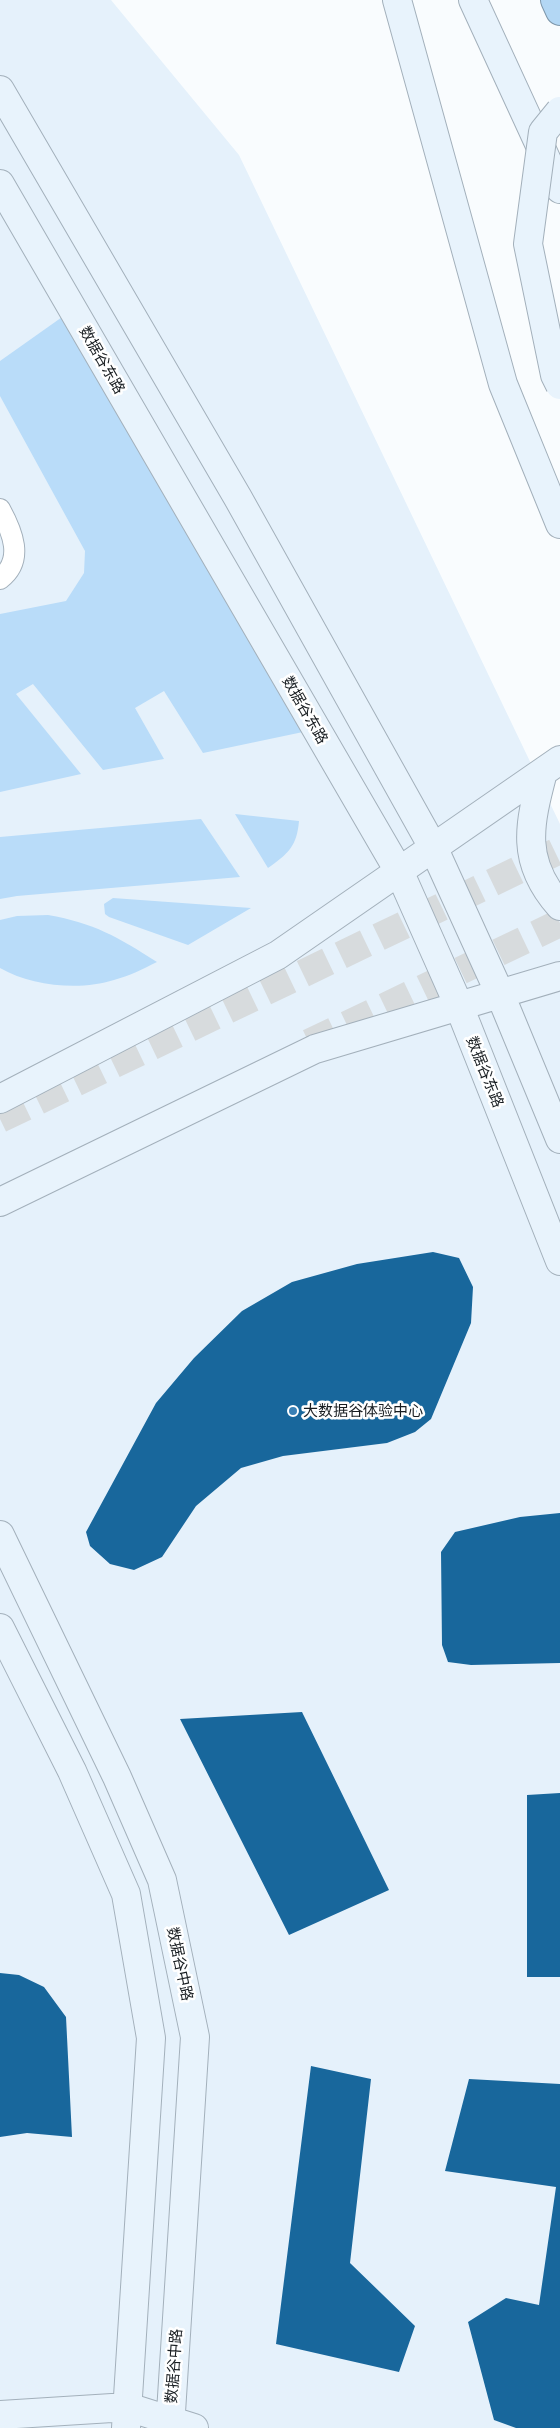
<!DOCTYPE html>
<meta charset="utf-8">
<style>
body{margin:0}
canvas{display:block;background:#f9fcfe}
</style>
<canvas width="560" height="2428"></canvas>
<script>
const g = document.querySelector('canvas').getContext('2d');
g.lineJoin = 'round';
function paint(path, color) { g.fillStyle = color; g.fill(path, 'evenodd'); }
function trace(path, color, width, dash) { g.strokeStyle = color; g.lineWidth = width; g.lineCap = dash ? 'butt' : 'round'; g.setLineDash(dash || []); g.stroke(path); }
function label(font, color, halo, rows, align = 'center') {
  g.font = font + ' Ubuntu,"Noto Sans SC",sans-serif'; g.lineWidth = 5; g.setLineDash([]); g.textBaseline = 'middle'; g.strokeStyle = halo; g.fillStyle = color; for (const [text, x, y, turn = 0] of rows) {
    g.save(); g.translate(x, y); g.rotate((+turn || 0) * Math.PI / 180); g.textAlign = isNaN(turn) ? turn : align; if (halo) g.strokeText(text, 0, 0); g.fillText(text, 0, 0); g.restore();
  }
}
paint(new Path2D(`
 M0 0H111L239 155 560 824V2428H0Z`), '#e5f1fb');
paint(new Path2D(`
 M65 315 303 732 203 753 164 691 135 708 164 759 103 770 33 684 16 694 81 774 0 792V614L66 601 84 573 85 551 0 396V361Z
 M235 814 299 821C297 846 288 854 268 868Z
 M201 819 240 877 17 896 0 899V837Z
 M113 898 251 908 188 945 109 917 105 914 104 904Z
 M48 915C94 923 118 937 157 962 143 969 129 976 114 980 80 991 31 986 0 968V920L17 916Z`), '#b9dcf9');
paint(new Path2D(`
 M433 1252 459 1258 473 1287 471 1323 431 1419 415 1432 387 1443 283 1456 241 1468 196 1506 162 1557 134 1570 110 1564 90 1546 86 1532 156 1403 194 1358 242 1311 292 1282 357 1264Z
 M560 1513V1663L471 1665 448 1662 442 1645 441 1552 455 1532 520 1517Z
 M302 1712 389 1890 289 1935 180 1719Z
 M560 1793V1977H527V1795Z
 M0 1973 19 1975 44 1987 66 2017 72 2137 27 2133 0 2137Z
 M311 2066 371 2079 350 2263 415 2326 399 2372 276 2344Z
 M469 2079 560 2084V2428H516L494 2420 468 2322 506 2298 539 2305 556 2187 445 2171Z`), '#18679c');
trace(new Path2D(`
 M309 1043 560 923
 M0 1119 560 850`), '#d7dbdd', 28, [28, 14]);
const lane = new Path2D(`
 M0 509C12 531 25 560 0 579`);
const secondary = new Path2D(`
 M397 0 503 384 560 524
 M473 0 560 189
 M0 90 238 498 434 849 500 994 560 1139
 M0 184 400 873 459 1006 560 1261
 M543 772C529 825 520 861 560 906
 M0 1099 278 955 560 760
 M0 1202 315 1049 560 976
 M0 1535 117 1777 162 1880 195 2037 170 2428
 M0 1628 72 1771 126 1894 151 2038 126 2428
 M0 2415 128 2407 194 2428`);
const highway = new Path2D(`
 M555 0 560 11`);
trace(lane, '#a3b0bb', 22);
trace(secondary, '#a3b0bb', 30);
trace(highway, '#7d96aa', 30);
trace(lane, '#fff', 20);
trace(secondary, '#e8f3fc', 28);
trace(highway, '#b3d7f4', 28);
const secondaryBridge = new Path2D(`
 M560 111 543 132 528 244 555 375 560 385`);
trace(secondaryBridge, '#a3b0bb', 30, []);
trace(secondaryBridge, '#e8f3fc', 28);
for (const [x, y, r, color] of [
 [293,1411,5,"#3980b5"]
]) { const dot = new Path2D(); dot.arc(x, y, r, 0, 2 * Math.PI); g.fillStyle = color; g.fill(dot); trace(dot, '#fff', 2); }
label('15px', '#181d21', '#fff', [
 ["数据谷东路",102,360,60],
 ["数据谷东路",305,710,60],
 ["数据谷东路",485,1072,68],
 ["数据谷中路",180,1964,78],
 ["数据谷中路",174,2366,-86]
]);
label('15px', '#181d21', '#fff', [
 ["大数据谷体验中心",303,1411]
], 'left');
</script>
